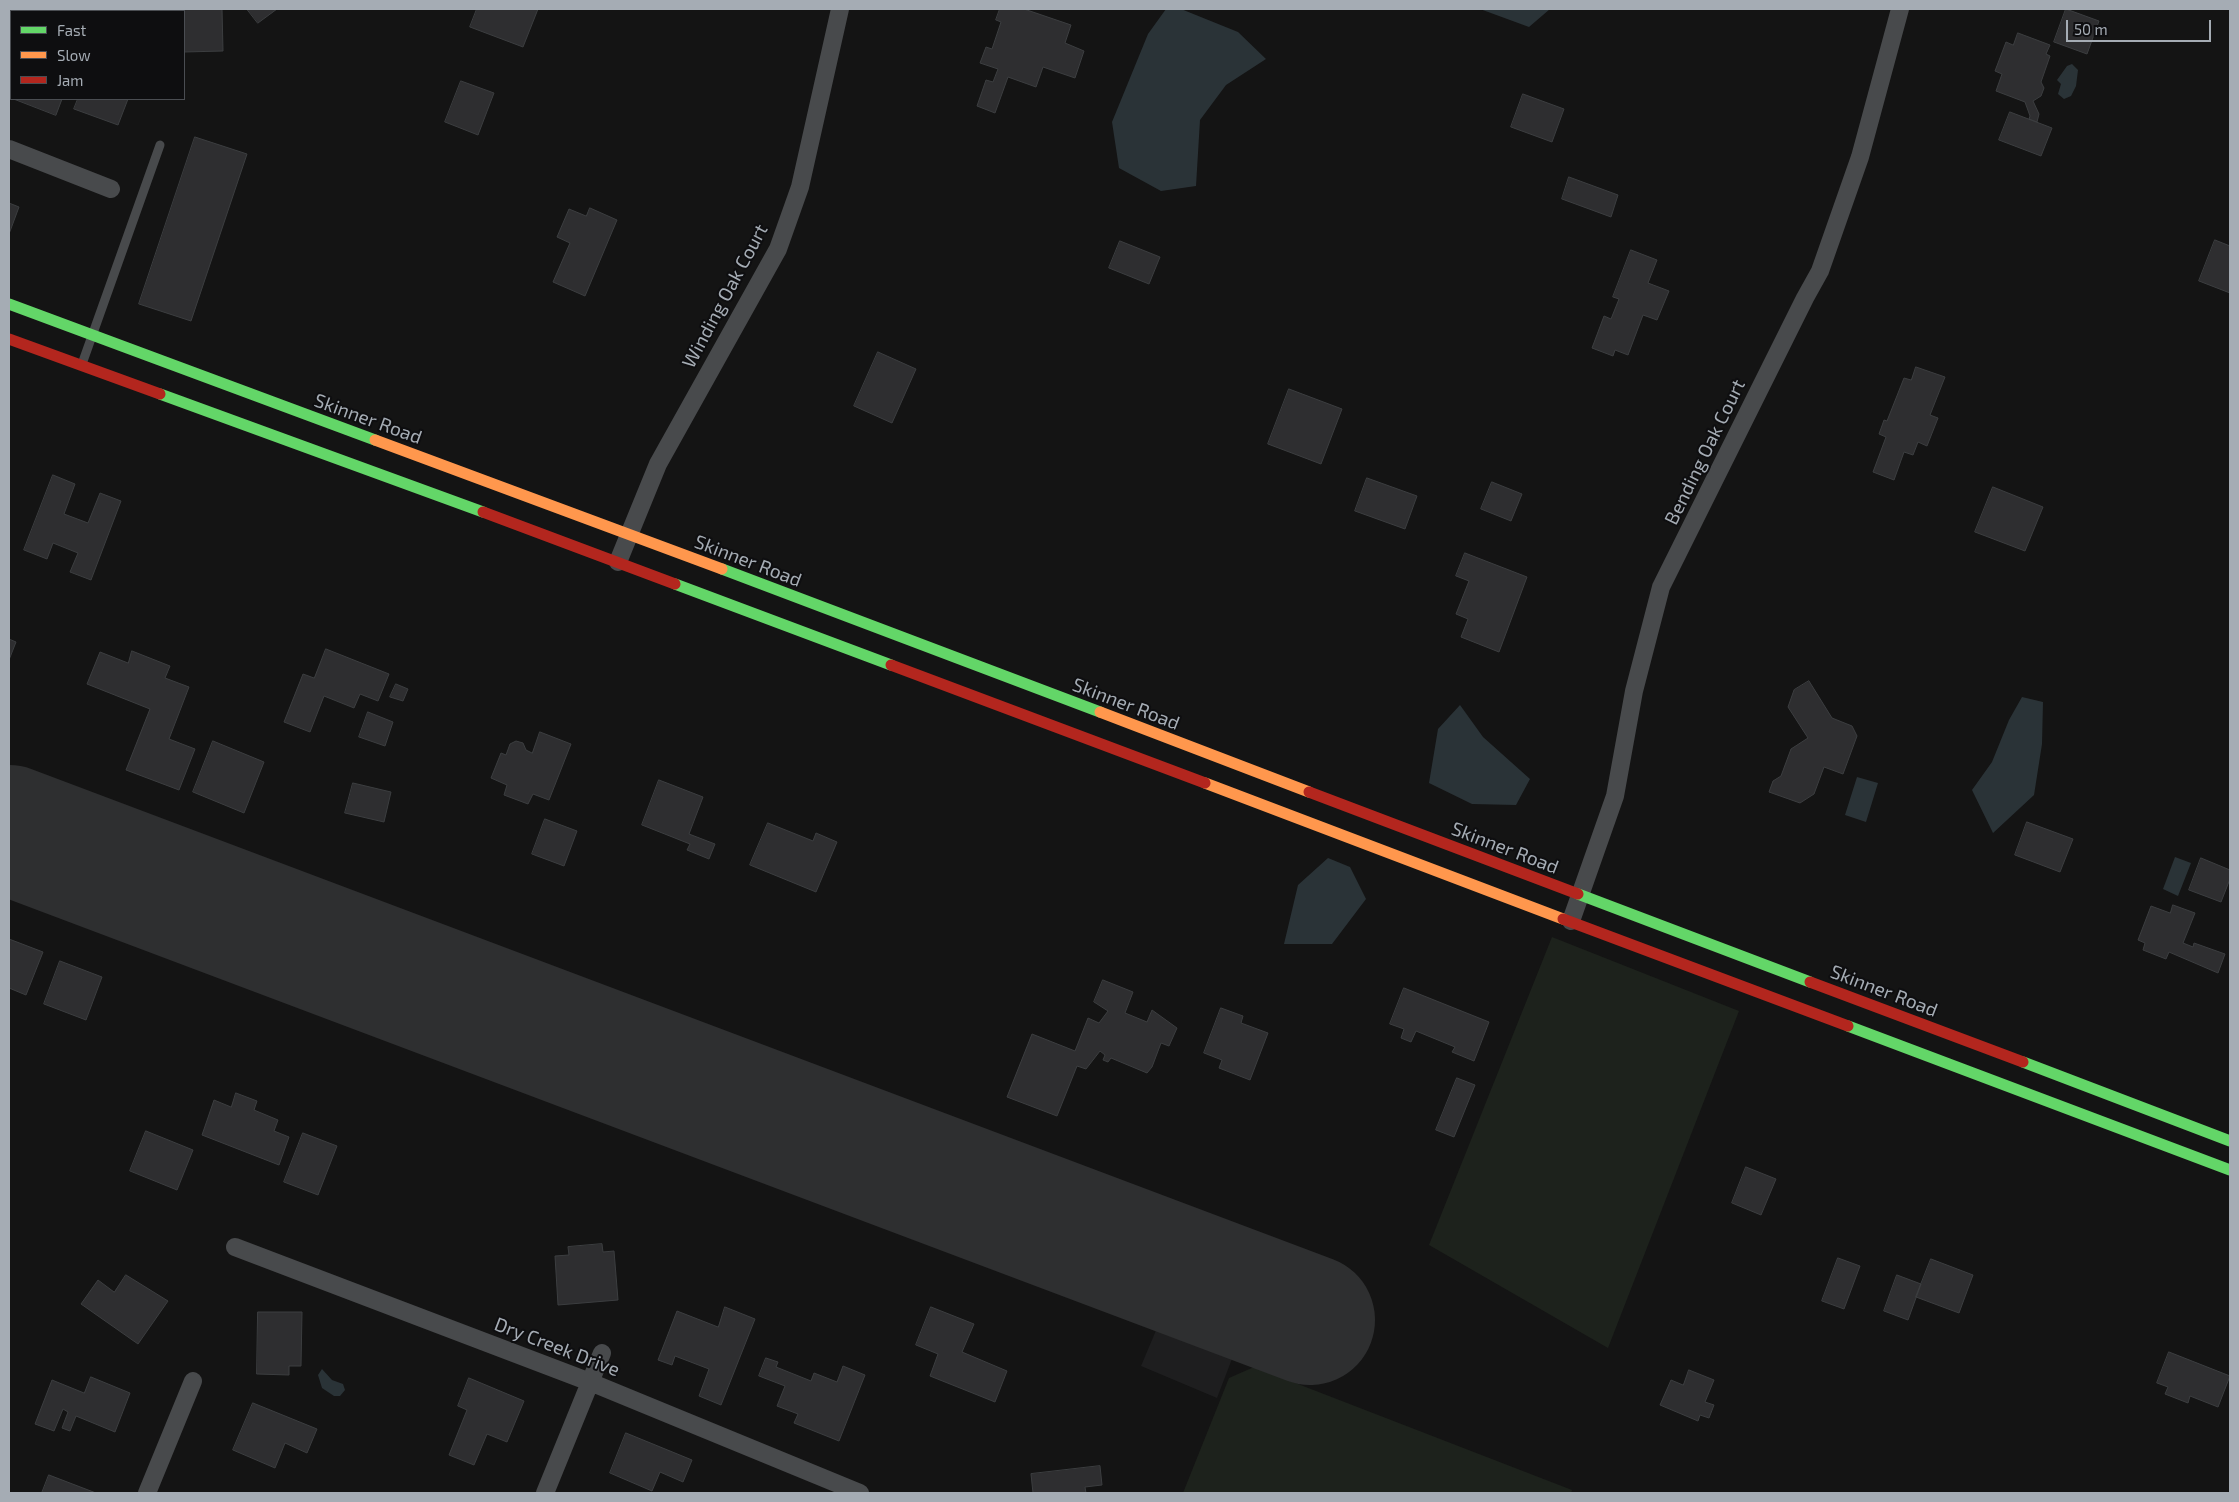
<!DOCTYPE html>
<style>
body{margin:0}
#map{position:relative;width:2239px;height:1502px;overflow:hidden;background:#141414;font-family:"Exo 2",sans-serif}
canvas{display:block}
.frame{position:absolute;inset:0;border:10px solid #a5acb4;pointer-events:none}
.legend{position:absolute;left:10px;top:10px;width:175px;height:90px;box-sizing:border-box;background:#0e0e10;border:1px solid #4a4d52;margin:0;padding:6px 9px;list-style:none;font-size:15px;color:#a5acb4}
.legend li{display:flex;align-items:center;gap:10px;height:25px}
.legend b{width:25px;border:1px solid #4a4d52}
.scale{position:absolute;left:2066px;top:20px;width:145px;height:22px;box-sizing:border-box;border:2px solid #a5acb4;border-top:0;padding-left:6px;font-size:15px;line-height:18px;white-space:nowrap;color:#a5acb4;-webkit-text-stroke:4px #0e0e10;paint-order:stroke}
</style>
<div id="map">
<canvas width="2239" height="1502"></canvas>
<div class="frame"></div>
<ul class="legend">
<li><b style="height:6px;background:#63d668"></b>Fast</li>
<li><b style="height:6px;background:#ff974d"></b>Slow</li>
<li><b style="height:6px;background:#b3261e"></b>Jam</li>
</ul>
<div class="scale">50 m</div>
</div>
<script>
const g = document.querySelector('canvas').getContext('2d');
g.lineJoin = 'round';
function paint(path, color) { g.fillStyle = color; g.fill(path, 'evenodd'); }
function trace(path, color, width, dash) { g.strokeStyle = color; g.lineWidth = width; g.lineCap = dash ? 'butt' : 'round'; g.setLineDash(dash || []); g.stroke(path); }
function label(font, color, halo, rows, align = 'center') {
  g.font = font + ' "Exo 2",sans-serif'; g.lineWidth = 4; g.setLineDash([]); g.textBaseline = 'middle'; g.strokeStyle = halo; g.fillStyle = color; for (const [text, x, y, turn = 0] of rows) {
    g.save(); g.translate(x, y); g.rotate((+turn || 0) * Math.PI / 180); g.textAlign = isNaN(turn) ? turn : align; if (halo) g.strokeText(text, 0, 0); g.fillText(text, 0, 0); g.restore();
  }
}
paint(new Path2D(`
 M9 796 1333 1299 1307 1363 1240 1338 1217 1398 1141 1366 1165 1309 9 873Z`), '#1e1e1f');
paint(new Path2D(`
 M1552 937 1739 1011 1608 1348 1429 1245Z
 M1254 1367 1572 1490 1571 1493H1183L1229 1378Z`), '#1d221c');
paint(new Path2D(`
 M1166 9H1181L1238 32 1266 59 1226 85 1200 120 1196 186 1161 191 1119 168 1112 122 1148 34Z
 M1480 9H1550L1529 27Z
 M2072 64 2078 70 2076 86 2071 96 2064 99 2058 94 2061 84 2057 80 2067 66Z
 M2022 697 2043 702 2042 744 2034 795 1993 833 1972 790 1992 762 2009 720Z
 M1460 705 1483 737 1530 779 1516 805 1472 804 1429 783 1438 729Z
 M1857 777 1878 783 1866 822 1845 815Z
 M2175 857 2191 863 2178 896 2163 889Z
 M1328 858 1350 867 1366 899 1332 944H1284L1298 885Z
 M322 1369 332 1380 343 1384 345 1390 340 1396H334L322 1388 318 1375Z`), '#2a3337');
trace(new Path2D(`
 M9 830 1310 1320`), '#2e2f30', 130);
const building = new Path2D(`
 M113 9H158L156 11H111Z
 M181 9H222L223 51 184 52V11H181Z
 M247 9H277L258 23Z
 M477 9H538L523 47 470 27Z
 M1000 9H1024L1071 25 1065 43 1084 51 1075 78 1043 67 1036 87 1008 77 995 113 977 106 986 80 993 82 998 69 980 63 986 47 992 49 1001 22 996 20Z
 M2066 9 2099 21 2087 54 2054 42Z
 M2018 33 2050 45 2046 54 2050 56 2041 82 2044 88 2041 96 2033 101 2039 114 2037 122 2029 119 2030 116 2025 102 1996 91 2002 74 1995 71 2006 42 2013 45Z
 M461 81 494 93 478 135 445 122Z
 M1523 94 1564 109 1552 142 1511 127Z
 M14 99H62L56 115Z
 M78 99H128L118 125 74 109Z
 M2010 112 2052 128 2041 156 1999 140Z
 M195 137 247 154 191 321 139 304Z
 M1569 177 1618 195 1611 217 1562 199Z
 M9 203 19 207 9 234Z
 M590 208 617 220 585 296 553 282 570 243 557 237 569 209 586 216Z
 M2215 240 2230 246V293L2199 281Z
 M1120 241 1160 257 1149 284 1109 268Z
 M1631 250 1657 260 1648 283 1669 291 1657 320 1643 315 1628 355 1615 350 1613 356 1592 348 1604 316 1611 319 1619 299 1613 297Z
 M878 352 916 369 892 423 854 406Z
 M1916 367 1945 377 1930 415 1938 418 1927 446 1918 442 1913 455 1904 452 1894 480 1873 472 1886 437 1879 434 1884 420 1887 421 1904 378 1911 380Z
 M1289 389 1342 409 1321 464 1268 444Z
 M53 475 75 484 64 514 88 523 100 493 121 501 91 580 70 572 78 553 53 543 47 559 24 550Z
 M1367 478 1417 496 1405 529 1355 511Z
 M1492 482 1522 494 1511 521 1481 509Z
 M1993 487 2043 507 2025 551 1975 532Z
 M1465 553 1527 577 1499 652 1461 637 1468 619 1456 614 1469 581 1456 576Z
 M9 639 16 642 9 660Z
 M326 649 389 674 378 701 360 694 354 708 324 696 310 732 284 722 303 674 314 678Z
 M132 651 170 666 165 678 189 687 169 739 195 749 179 790 126 770 150 709 87 684 100 652 128 663Z
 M1809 681 1832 718 1852 726 1857 736 1843 774 1824 767 1814 794 1800 803 1769 792 1773 781 1781 776 1791 749 1808 738 1788 707 1794 690Z
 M396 684 408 689 403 701 390 697Z
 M368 712 393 722 385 746 359 737Z
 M540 732 571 744 549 800 533 794 528 804 504 795 507 785 491 778 501 753 506 755 510 744 516 741 523 743 526 750 532 753Z
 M213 741 264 762 244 813 193 792Z
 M659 780 703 797 689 834 715 844 709 859 687 850 690 844 642 825Z
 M353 783 391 792 384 822 345 813Z
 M545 819 577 831 564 866 532 854Z
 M2027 822 2073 839 2060 872 2015 855Z
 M768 823 813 841 816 833 837 842 816 892 750 865Z
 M2201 858 2230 870V879L2221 902 2189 890Z
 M2173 905 2195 913 2183 943 2193 947 2194 943 2225 954 2218 973 2169 952 2166 959 2143 950 2145 943 2138 940 2151 906 2170 913Z
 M9 939 43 952 26 995 9 988Z
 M60 961 102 977 86 1020 44 1004Z
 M1103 980 1133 992 1125 1013 1147 1022 1152 1010 1177 1028 1169 1046 1161 1043 1152 1067 1147 1073 1111 1058 1108 1062 1103 1060 1105 1055 1100 1051 1086 1069 1077 1066 1057 1116 1007 1097 1032 1034 1075 1051 1088 1018 1099 1023 1108 1011 1094 1002Z
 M1404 988 1489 1022 1474 1061 1452 1052 1455 1047 1416 1031 1411 1042 1401 1038 1404 1029 1390 1024Z
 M1221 1008 1243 1016 1241 1023 1268 1033 1250 1080 1219 1068 1222 1060 1204 1053Z
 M1457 1078 1475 1085 1454 1137 1436 1130Z
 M236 1093 257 1101 254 1110 278 1120 274 1131 289 1137 279 1165 202 1135 214 1100 231 1107Z
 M146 1131 193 1150 177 1190 130 1171Z
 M303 1133 337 1146 318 1195 284 1182Z
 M1746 1167 1776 1179 1761 1215 1732 1203Z
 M602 1244 603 1252 614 1251 618 1300 558 1305 555 1256 569 1255 568 1247Z
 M1838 1258 1860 1266 1844 1309 1822 1301Z
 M1931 1259 1973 1275 1959 1313 1916 1297Z
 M126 1275 168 1301 138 1344 81 1304 98 1280 114 1292Z
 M1897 1275 1921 1284 1908 1320 1884 1311Z
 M725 1307 755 1319 721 1405 699 1396 709 1369 675 1356 672 1365 658 1360 677 1311 718 1327Z
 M931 1307 974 1324 962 1352 1007 1371 995 1402 930 1376 938 1354 916 1345Z
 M258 1312H302L301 1366H289V1375L257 1374Z
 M2169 1352 2230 1376 2218 1407 2190 1396 2188 1403 2165 1394 2168 1387 2157 1383Z
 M766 1358 778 1362 776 1367 811 1381 814 1373 837 1382 843 1366 865 1375 839 1441 794 1423 798 1414 777 1406 785 1386 759 1376Z
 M1689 1370 1714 1380 1705 1402 1714 1405 1709 1418 1700 1415 1698 1421 1660 1405 1671 1380 1683 1385Z
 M91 1377 130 1393 115 1432 76 1416 70 1431 62 1428 68 1412 63 1409 54 1431 35 1424 52 1380 84 1393Z
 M469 1378 524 1401 507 1442 487 1434 474 1465 449 1455 467 1410 458 1406Z
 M253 1403 317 1429 307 1453 285 1443 275 1468 233 1450Z
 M626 1433 692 1460 683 1482 660 1472 652 1491 610 1473Z
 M1100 1466 1102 1485 1085 1487 1086 1493H1033L1031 1474Z
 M49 1475 96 1493H42Z`);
paint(building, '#2e2e30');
trace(building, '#3c3e40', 1);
trace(new Path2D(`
 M82 364 160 145`), '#484a4c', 9);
trace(new Path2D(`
 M9 149 111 189
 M618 562 658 464 778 249 800 187 840 9
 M1571 921 1615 796 1634 691 1661 587 1805 298 1820 271 1860 157 1900 9
 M235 1247 590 1382 860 1493
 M147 1493 193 1381
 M545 1493 602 1353`), '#484a4c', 18);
trace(new Path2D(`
 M9 304 375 440
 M160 394 483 512
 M722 569 1100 712
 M675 584 891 665
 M1578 894 1810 982
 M1848 1026 2230 1170
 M2023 1062 2230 1141`), '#63d668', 11);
trace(new Path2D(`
 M375 440 722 569
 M1100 712 1309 792
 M1205 783 1563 919`), '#ff974d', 11);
trace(new Path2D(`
 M9 339 160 394
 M483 512 675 584
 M891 665 1205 783
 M1309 792 1578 894
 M1563 919 1848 1026
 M1810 982 2023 1062`), '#b3261e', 11);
label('19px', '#a5acb4', '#0e0e10', [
 ["Winding Oak Court",725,296,-62],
 ["Skinner Road",368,419,20],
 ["Bending Oak Court",1705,452,-64],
 ["Skinner Road",748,561,21],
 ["Skinner Road",1126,704,21],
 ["Skinner Road",1505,848,21],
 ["Skinner Road",1884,991,21],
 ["Dry Creek Drive",557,1347,21]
]);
</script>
